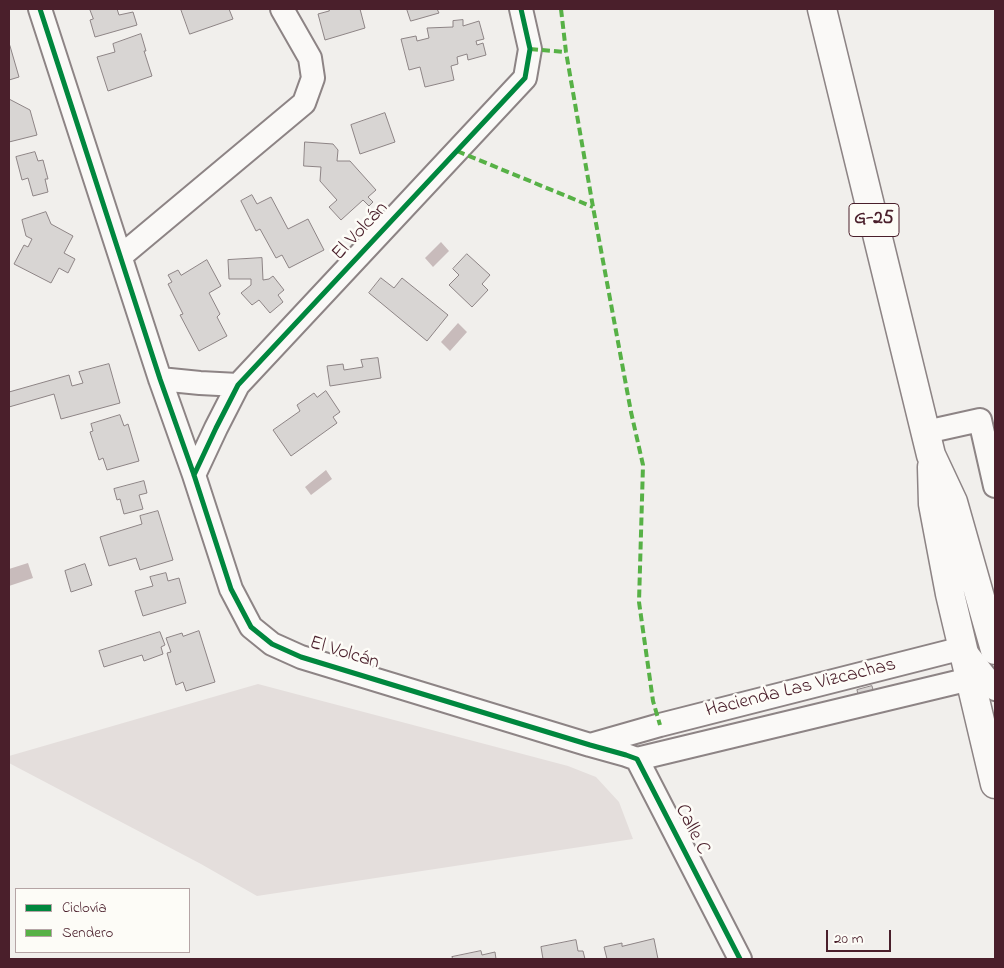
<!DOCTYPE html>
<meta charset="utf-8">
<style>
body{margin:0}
#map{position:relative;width:1004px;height:968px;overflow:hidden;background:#f1efec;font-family:"Indie Flower",sans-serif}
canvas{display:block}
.frame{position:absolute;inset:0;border:10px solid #4a1f2b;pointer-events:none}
.legend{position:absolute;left:15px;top:888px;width:175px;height:65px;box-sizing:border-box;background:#fdfcf7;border:1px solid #b5a4a5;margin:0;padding:6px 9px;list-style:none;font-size:15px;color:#4a1f2b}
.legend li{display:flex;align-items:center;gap:10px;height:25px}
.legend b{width:25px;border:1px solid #b5a4a5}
.scale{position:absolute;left:826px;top:930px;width:65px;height:22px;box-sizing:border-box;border:2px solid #4a1f2b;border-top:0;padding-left:6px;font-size:15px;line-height:18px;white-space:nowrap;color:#4a1f2b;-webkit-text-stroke:4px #fdfcf7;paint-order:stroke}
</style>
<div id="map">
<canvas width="1004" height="968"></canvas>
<div class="frame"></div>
<ul class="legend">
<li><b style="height:6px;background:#00873e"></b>Ciclovía</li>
<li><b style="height:6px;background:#57b146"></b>Sendero</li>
</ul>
<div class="scale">20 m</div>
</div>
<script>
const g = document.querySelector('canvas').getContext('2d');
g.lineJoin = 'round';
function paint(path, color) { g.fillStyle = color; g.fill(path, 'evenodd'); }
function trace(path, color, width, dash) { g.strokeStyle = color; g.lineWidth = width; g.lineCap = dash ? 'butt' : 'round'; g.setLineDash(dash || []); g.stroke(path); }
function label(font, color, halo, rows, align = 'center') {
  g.font = font + ' "Indie Flower",sans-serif'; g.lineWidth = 5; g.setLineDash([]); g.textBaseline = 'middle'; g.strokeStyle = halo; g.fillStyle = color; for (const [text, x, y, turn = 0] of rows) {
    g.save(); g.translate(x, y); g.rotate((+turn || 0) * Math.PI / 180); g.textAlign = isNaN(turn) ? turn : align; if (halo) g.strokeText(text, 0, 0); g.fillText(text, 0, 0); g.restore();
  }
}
paint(new Path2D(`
 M258 684 568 766 596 777 619 802 633 839 257 896 201 864 9 763V756Z`), '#e4dedc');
paint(new Path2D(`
 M441 242 449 251 433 267 425 258Z
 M458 323 467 332 450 351 441 342Z
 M326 470 332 479 311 495 305 487Z
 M28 563 33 578 9 586V569Z`), '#c8bbbb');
const building = new Path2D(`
 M90 9H117L119 15 133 12 137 25 95 37 90 20 93 19Z
 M181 9H229L233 19 190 34Z
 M329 9H360L365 28 325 40 318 14 329 11Z
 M407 9H437L439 13 411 21Z
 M463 20V26L479 21 484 39 476 41 477 45 483 43 486 55 468 60 467 54 457 57 458 64 451 66 454 80 425 87 420 67 409 70 401 39 416 36 417 41 429 38 427 28 453 27V21Z
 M141 34 146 51H144L152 76 108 91 97 57 115 52 113 44Z
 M10 46 19 77 9 80V47Z
 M9 99 30 110 37 135 9 142Z
 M385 113 395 142 360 154 351 125Z
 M305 142 333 144 338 150 337 161H350L376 190 368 197 373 202 369 206 363 200 341 220 329 207 337 200 320 181 321 167 304 166Z
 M35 152 38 161 43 160 48 179H45L48 192 33 196 28 178 22 180 16 157Z
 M252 195 257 204 271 197 288 229 308 219 324 250 289 268 282 255 276 258 260 229 256 231 241 201Z
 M46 212 51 224 73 236 64 253 75 259 68 273 59 268 51 283 14 264 24 245 28 247 32 239 26 236 22 220Z
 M467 254 490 275 482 284 488 290 472 307 449 285 459 275 453 269Z
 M262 258 263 280 269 279 273 276 284 290 278 295 283 302 270 313 259 300 252 305 241 293 251 285V279H229L228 260Z
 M207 260 221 286 209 293 220 314 217 317 227 336 199 351 180 315 183 314 168 284 172 282 168 275 178 270 181 275Z
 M381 278 394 288 402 278 448 315 427 341 369 293Z
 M378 358 381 378 330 386 327 366 343 364 344 370 363 367 361 360Z
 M109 364 120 403 61 419 54 394 9 407V392L69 375 72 386 83 383 79 372Z
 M326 391 340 412 333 417 337 423 291 456 273 430 300 411 297 405 314 393 317 397Z
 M120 415 124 426 128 424 139 461 107 470 103 458 99 460 90 432 93 431 91 424Z
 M144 481 147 493 139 495 143 509 124 514 120 499 117 500 114 489Z
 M158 511 173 560 140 570 136 558 109 566 100 537 142 524 140 516Z
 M85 564 92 585 71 592 65 571Z
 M166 573 168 581 179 578 186 603 143 616 135 591 153 586 150 577Z
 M199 631 215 682 186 691 183 682 176 685 167 653 171 652 166 638 182 633 183 636Z
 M160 632 165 645 161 647 163 654 144 661 142 655 104 667 99 651Z
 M872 686 874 694 859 698 857 690Z
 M654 939 658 959H607L604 947 622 943V946Z
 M576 940 578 951H583L585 959H543L541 947Z
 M481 951 482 955 495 952 496 959H453L452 957Z`);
paint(building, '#d8d5d3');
trace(building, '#8d8485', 1);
const minor = new Path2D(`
 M40 9 160 379 194 475 231 589 251 627 272 644 301 657 590 745 626 755 637 759 740 959
 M121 256 304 103 313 78 310 58 282 9
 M160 379 200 383 238 385
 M926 432 980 420 995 486
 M194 475 216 428 238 385 525 78 530 49 521 9
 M590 745 660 725 963 648 995 689
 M637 759 970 679`);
const primary = new Path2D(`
 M822 9 931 455 953 502 995 650
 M932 467 933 504 950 594 995 784`);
trace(minor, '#8d8485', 26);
trace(primary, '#8d8485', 31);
trace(minor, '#faf9f7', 22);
trace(primary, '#faf9f7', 28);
trace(new Path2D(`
 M561 9 566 52 593 207 631 412 643 465 639 602 653 701 660 725
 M530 49 566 52
 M457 151 593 207`), '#57b146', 4, [8, 4]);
trace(new Path2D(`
 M40 9 160 379 194 475 231 589 251 627 272 644 301 657 590 745 626 755 637 759 740 959
 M194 475 216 428 238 385 525 78 530 49 521 9`), '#00873e', 5);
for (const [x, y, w] of [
 [874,220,50]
]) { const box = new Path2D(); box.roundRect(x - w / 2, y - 16.5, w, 33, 4); g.fillStyle = '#fdfcf7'; g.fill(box); trace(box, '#4a1f2b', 1); }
label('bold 19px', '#4a1f2b', null, [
 ["G-25",874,220]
]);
label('20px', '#4a1f2b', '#fdfcf7', [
 ["El Volcán",361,232,-47],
 ["El Volcán",344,654,17],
 ["Hacienda Las Vizcachas",801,689,-14],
 ["Calle C",691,830,63]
]);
</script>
